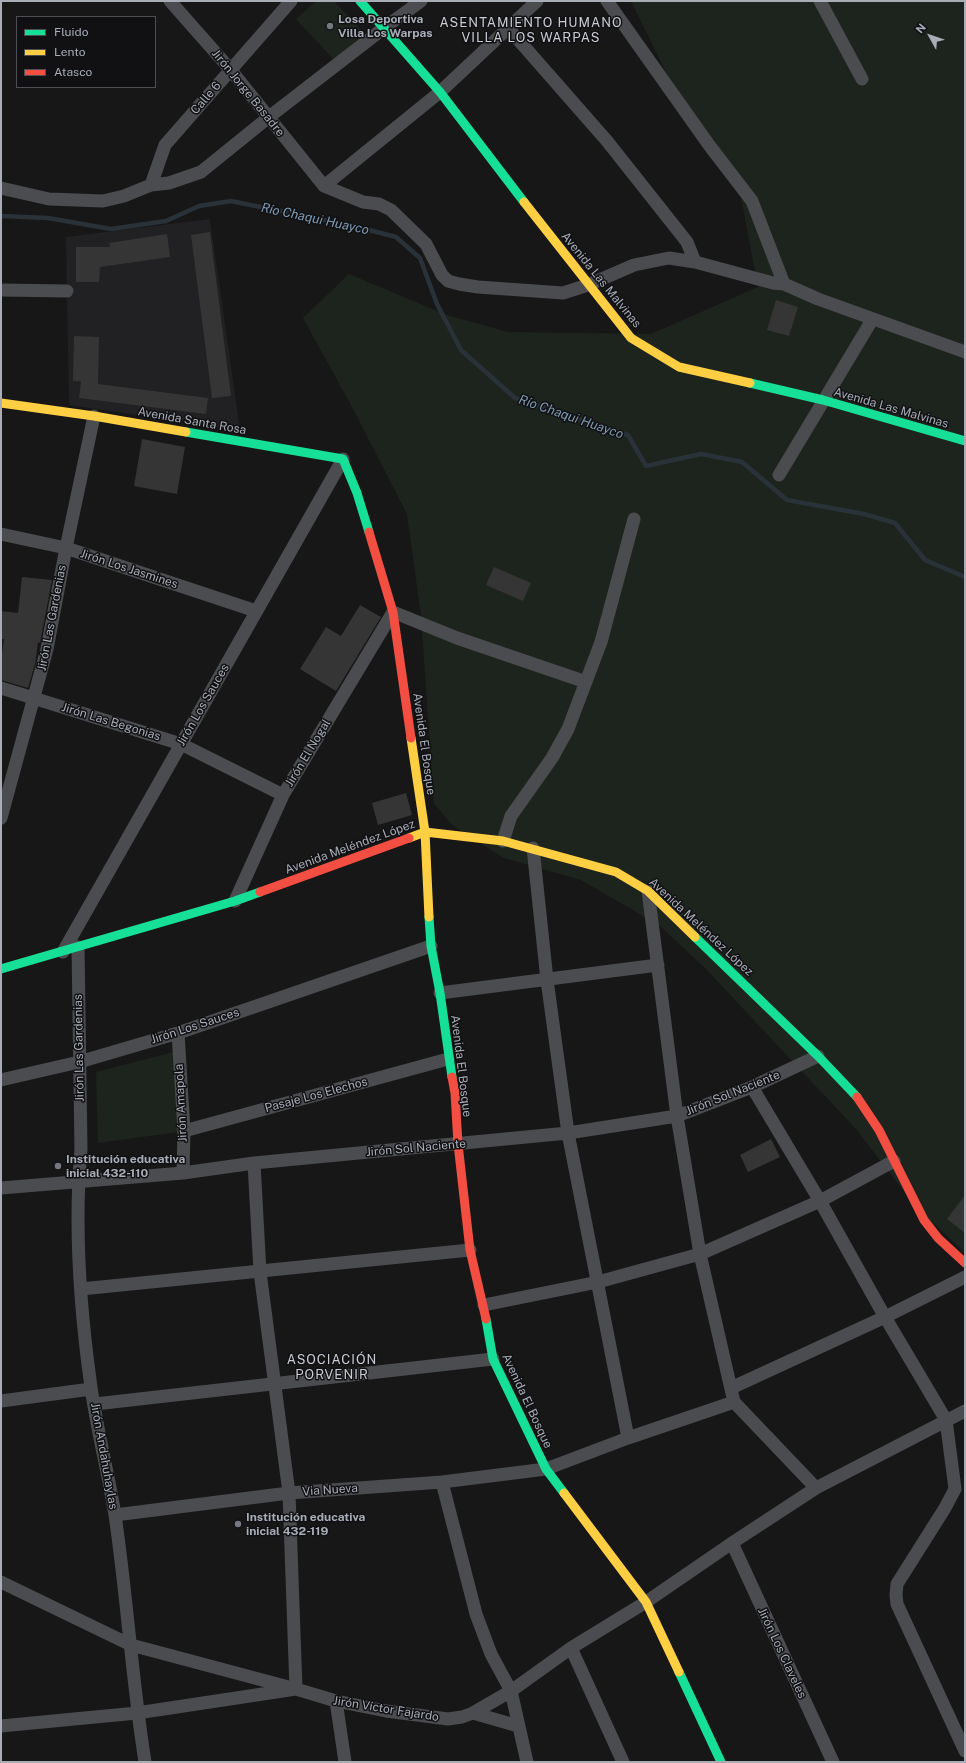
<!DOCTYPE html>
<meta charset="utf-8">
<style>
body{margin:0}
#map{position:relative;width:966px;height:1763px;overflow:hidden;background:#171717;font-family:"Public Sans",sans-serif}
canvas{display:block}
.frame{position:absolute;inset:0;border:2px solid #a8adb8;pointer-events:none}
.legend{position:absolute;left:16px;top:16px;width:140px;height:72px;box-sizing:border-box;background:#111113;border:1px solid #4d4f55;margin:0;padding:5px 7px;list-style:none;font-size:12px;color:#a8adb8}
.legend li{display:flex;align-items:center;gap:8px;height:20px}
.legend b{width:20px;border:1px solid #4d4f55}
.north{position:absolute;left:910px;top:16px;width:40px;height:40px;-webkit-text-stroke:3px #111113;paint-order:stroke;rotate:310deg;font-size:11px;font-weight:700;line-height:16px;text-align:center;color:#a8adb8}
.north::after{content:'';display:block;margin:auto;width:14px;height:18px;background:#a8adb8;clip-path:polygon(50% 0,100% 100%,50% 72%,0 100%)}
</style>
<div id="map">
<canvas width="966" height="1763"></canvas>
<div class="frame"></div>
<ul class="legend">
<li><b style="height:5px;background:#16e098"></b>Fluido</li>
<li><b style="height:5px;background:#ffcf43"></b>Lento</li>
<li><b style="height:5px;background:#f24e42"></b>Atasco</li>
</ul>
<div class="north">N</div>
</div>
<script>
const g = document.querySelector('canvas').getContext('2d');
g.lineJoin = 'round';
function paint(path, color) { g.fillStyle = color; g.fill(path, 'evenodd'); }
function trace(path, color, width, dash) { g.strokeStyle = color; g.lineWidth = width; g.lineCap = dash ? 'butt' : 'round'; g.setLineDash(dash || []); g.stroke(path); }
function label(font, color, halo, rows, align = 'center') {
  g.font = font + ' "Public Sans",sans-serif'; g.lineWidth = 3; g.setLineDash([]); g.textBaseline = 'middle'; g.strokeStyle = halo; g.fillStyle = color; for (const [text, x, y, turn = 0] of rows) {
    g.save(); g.translate(x, y); g.rotate((+turn || 0) * Math.PI / 180); g.textAlign = isNaN(turn) ? turn : align; if (halo) g.strokeText(text, 0, 0); g.fillText(text, 0, 0); g.restore();
  }
}
paint(new Path2D(`
 M210 219 240 430 69 405 66 237Z`), '#212123');
paint(new Path2D(`
 M316 1H334L364 33 335 61 296 19Z
 M631 1H965V1253L915 1206 856 1129 705 968 660 926 581 880 504 858 451 824 434 803 421 616 407 514 352 407 303 318 349 274 447 315 508 332 651 334 758 287 741 197 681 103Z
 M173 1052 179 1132 98 1143 96 1072Z`), '#1d241e');
trace(new Path2D(`
 M1 216 48 218 111 229 166 221 199 206 231 201 354 226 396 237 420 258 437 304 461 350 515 398 628 435 646 466 701 454 742 462 787 500 864 514 895 523 925 560 965 577`), '#2a3239', 4.5);
paint(new Path2D(`
 M210 232 231 396 212 398 191 235Z
 M167 234 170 257 100 267 99 282H76V247H110L109 243Z
 M776 300 798 307 789 336 767 330Z
 M74 336 99 337 98 384 208 398 206 414 79 398 81 381H73Z
 M142 439 185 447 177 494 134 486Z
 M494 567 531 583 523 601 486 585Z
 M22 577 52 580 40 643 38 642 35 664 28 688 1 680V661L4 639H1V611L18 613Z
 M360 605 381 617 336 691 300 669 326 627 341 636Z
 M406 793 412 815 378 825 372 803Z
 M771 1139 780 1157 748 1172 740 1155Z
 M965 1195V1233L947 1219Z`), '#353536');
trace(new Path2D(`
 M170 1 230 69 324 186 363 202 379 204 391 210 426 244 442 275 448 281 459 284 478 287 563 293 588 285 634 265 669 258 695 262 773 283 784 284 818 299 965 352
 M607 1 709 145 752 201 784 284
 M820 1 862 79
 M508 28 607 141 687 242 695 262
 M151 185 165 145 291 1
 M324 186 440 92 537 1
 M1 188 49 199 103 201 124 196 151 185 169 183 201 172 269 117 384 28 421 1
 M1 290 67 291
 M779 475 872 320
 M1 534 66 548 256 611
 M1 688 181 744 283 795
 M1 818 47 649 66 548 94 416
 M503 841 511 816 552 758 568 729 601 642 634 519
 M533 848 547 980 568 1133 628 1438
 M648 891 677 1116 700 1254 734 1402 816 1488
 M235 901 283 795 393 612 457 638 586 682
 M78 947 81 1149C74 1227 80 1309 91 1387 97 1430 108 1472 115 1515 127 1597 132 1680 145 1762
 M63 952 343 459
 M440 993 658 965
 M178 1033 184 1131 183 1173
 M1 1080 79 1062 178 1033 431 946
 M752 1087 820 1201 885 1317 946 1420 955 1489 945 1508 897 1584 896 1595 897 1604 965 1751
 M184 1131 448 1059
 M1 1188 183 1173 254 1163 568 1133 677 1116 752 1087 818 1056
 M81 1289 470 1250
 M484 1305 598 1282 700 1254 820 1201 894 1161
 M731 1388 885 1317 965 1277
 M1 1401 91 1389
 M95 1404 493 1359
 M442 1482 476 1614 491 1654 511 1691 527 1762
 M115 1515 289 1493 442 1482 546 1469 628 1438 734 1402
 M732 1543 833 1762
 M1 1582 131 1645 296 1689 289 1493 260 1272 254 1163
 M571 1648 623 1762
 M336 1701 345 1762
 M473 1713 518 1726
 M1 1726 137 1713 296 1689 336 1701 386 1711 448 1719 462 1717 473 1713 511 1691 571 1648 646 1602 732 1543 816 1488 965 1411`), '#4b4c50', 13);
trace(new Path2D(`
 M360 1 440 92 524 202
 M750 383 823 400 965 441
 M186 432 343 459 357 493 369 532
 M429 917 431 946 440 993 452 1077
 M695 937 818 1056 857 1097
 M1 969 235 901 260 892
 M486 1319 493 1359 546 1469 564 1493
 M679 1672 721 1762`), '#16e098', 9);
trace(new Path2D(`
 M524 202 631 338 679 367 750 383
 M1 403 94 416 186 432
 M411 738 425 832 429 917
 M409 838 425 832 503 841 616 872 648 891 695 937
 M564 1493 646 1602 679 1672`), '#ffcf43', 9);
trace(new Path2D(`
 M369 532 393 612 411 738
 M260 892 409 838
 M452 1077 455 1093 458 1144 470 1250 486 1319
 M857 1097 879 1130 924 1220 938 1238 965 1263`), '#f24e42', 9);
for (const [x, y, r, color] of [
 [330,26,4,"#757880"],
 [58,1166,4,"#757880"],
 [238,1524,4,"#757880"]
]) { const dot = new Path2D(); dot.arc(x, y, r, 0, 2 * Math.PI); g.fillStyle = color; g.fill(dot); trace(dot, '#111113', 1.5); }
label('bold 12px', '#a8adb8', '#111113', [
 ["Losa Deportiva",338,19],
 ["Villa Los Warpas",338,33],
 ["Institución educativa",66,1159],
 ["inicial 432-110",66,1173],
 ["Institución educativa",246,1517],
 ["inicial 432-119",246,1531]
], 'left');
label('12px', '#a8adb8', '#111113', [
 ["Jirón Jorge Basadre",248,93,51],
 ["Calle 6",206,98,-49],
 ["Avenida Las Malvinas",601,280,51],
 ["Avenida Las Malvinas",891,408,16],
 ["Avenida Santa Rosa",192,421,10],
 ["Jirón Los Jasmines",129,569,18],
 ["Jirón Las Gardenias",52,618,-79],
 ["Jirón Los Sauces",203,705,-60],
 ["Jirón Las Begonias",111,722,17],
 ["Avenida El Bosque",424,744,82],
 ["Jirón El Nogal",308,753,-59],
 ["Avenida Meléndez López",350,847,-20],
 ["Avenida Meléndez López",701,927,43],
 ["Jirón Los Sauces",195,1026,-18],
 ["Jirón Las Gardenias",79,1048,-91],
 ["Avenida El Bosque",461,1066,83],
 ["Jirón Sol Naciente",733,1093,-22],
 ["Pasaje Los Elechos",316,1095,-15],
 ["Jirón Amapola",181,1103,-93],
 ["Jirón Sol Naciente",416,1148,-5],
 ["Avenida El Bosque",527,1401,65],
 ["Jirón Andahuhaylas",104,1456,80],
 ["Via Nueva",330,1490,-4],
 ["Jirón Los Claveles",782,1653,65],
 ["Jirón Víctor Fajardo",386,1709,9]
]);
g.letterSpacing = '1px';
label('13px', '#c9ccd4', '#111113', [
 ["ASENTAMIENTO HUMANO",531,23],
 ["VILLA LOS WARPAS",531,38],
 ["ASOCIACIÓN",332,1360],
 ["PORVENIR",332,1375]
]);
g.letterSpacing = '0px';
label('italic 13px', '#7f9bb3', '#111113', [
 ["Río Chaqui Huayco",315,219,12],
 ["Río Chaqui Huayco",571,417,19]
]);
</script>
